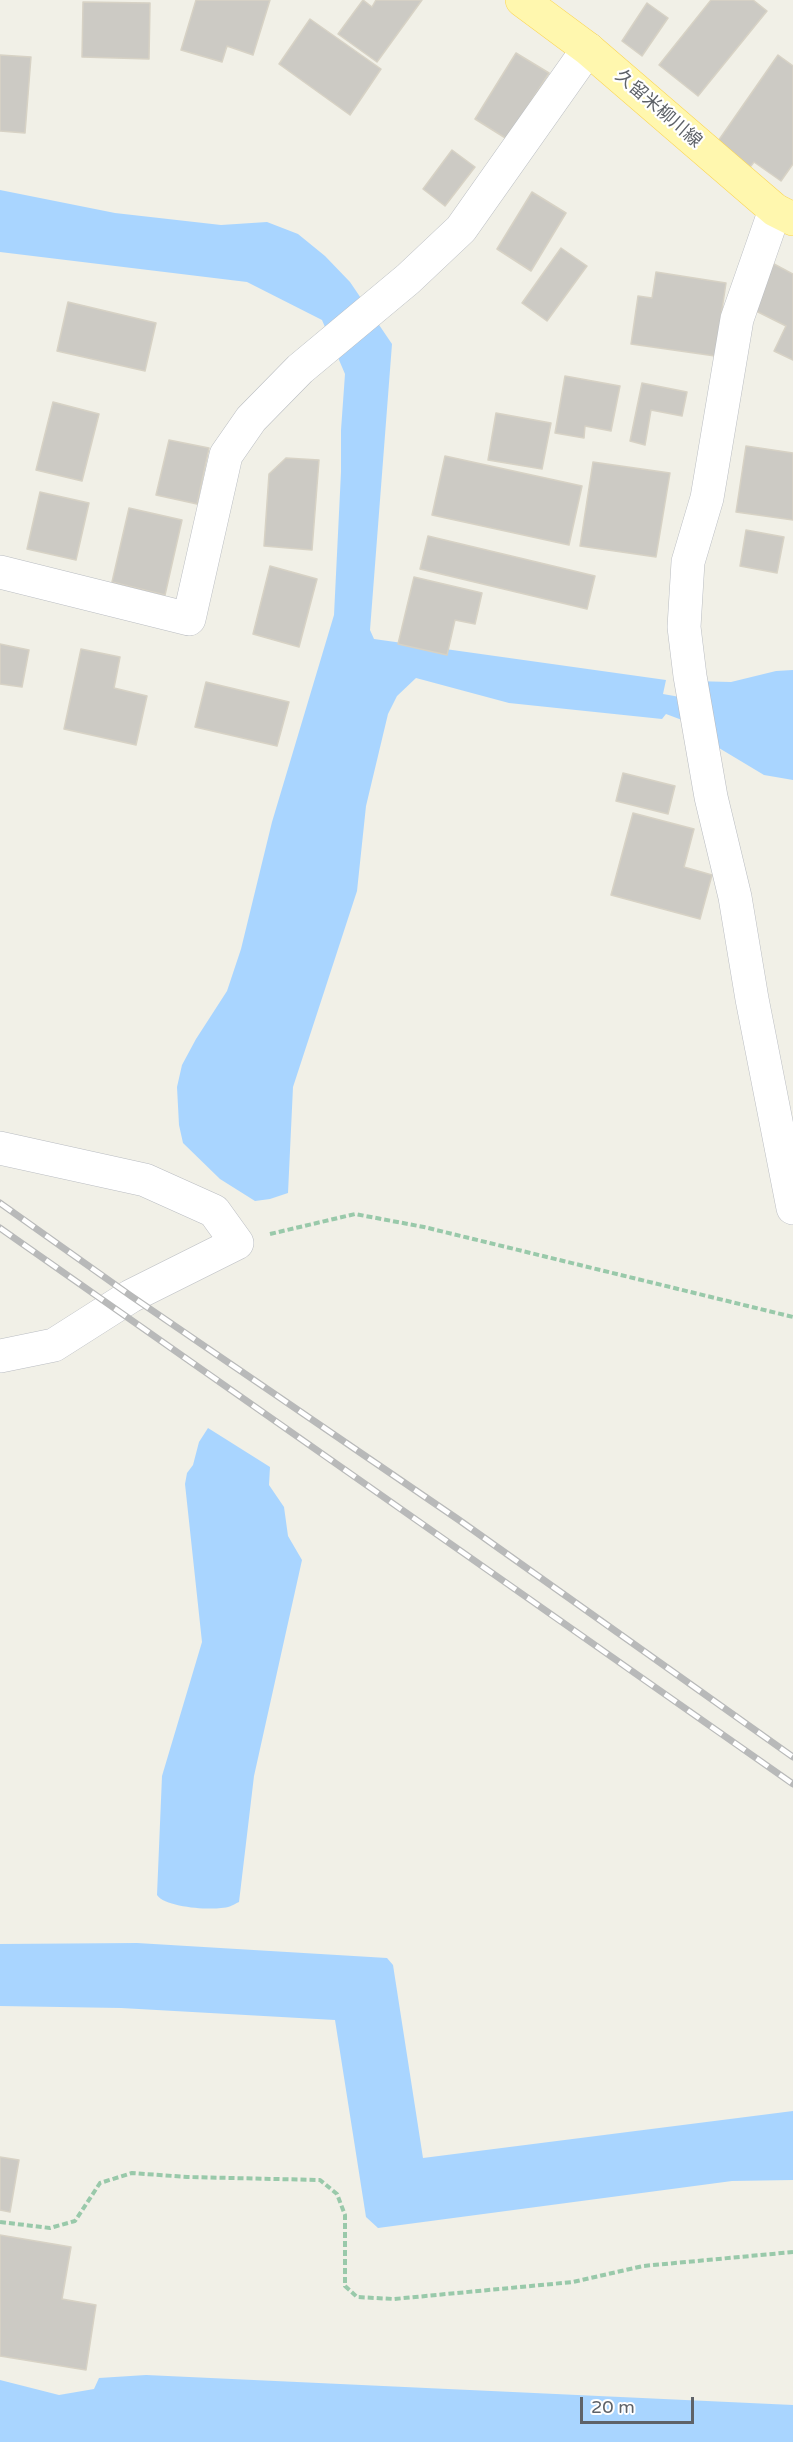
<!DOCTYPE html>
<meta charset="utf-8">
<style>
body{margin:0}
#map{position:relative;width:793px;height:2442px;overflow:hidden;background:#f1f0e7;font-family:"Varela Round",sans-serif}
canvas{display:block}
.scale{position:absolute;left:580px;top:2397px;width:114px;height:27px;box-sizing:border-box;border:3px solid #5e6268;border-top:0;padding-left:8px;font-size:18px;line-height:21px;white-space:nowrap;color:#5e6268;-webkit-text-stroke:4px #fff;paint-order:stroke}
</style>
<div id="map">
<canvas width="793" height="2442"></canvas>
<div class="scale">20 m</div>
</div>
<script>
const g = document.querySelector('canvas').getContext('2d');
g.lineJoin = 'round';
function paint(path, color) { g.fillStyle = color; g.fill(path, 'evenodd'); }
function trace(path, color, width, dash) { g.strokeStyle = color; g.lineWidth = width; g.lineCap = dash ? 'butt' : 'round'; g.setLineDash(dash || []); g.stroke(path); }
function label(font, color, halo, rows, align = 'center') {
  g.font = font + ' "Varela Round","Noto Sans JP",sans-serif'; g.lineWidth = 4.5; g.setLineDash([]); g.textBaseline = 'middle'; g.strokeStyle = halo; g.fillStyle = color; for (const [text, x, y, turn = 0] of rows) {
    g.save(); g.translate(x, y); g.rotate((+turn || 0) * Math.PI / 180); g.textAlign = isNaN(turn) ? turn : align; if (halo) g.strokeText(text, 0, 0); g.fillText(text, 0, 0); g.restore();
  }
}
paint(new Path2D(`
 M0 190 115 213 221 225 267 222 298 234 325 256 350 282 392 344 370 630 374 639 666 680 663 694 691 699 693 681 731 682 776 671 793 670V780L764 775 689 730 682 720 666 714 662 719 509 703 416 678 397 696 388 714 366 806 357 891 293 1087 288 1193 270 1199 255 1201 220 1179 183 1143 179 1125 177 1087 182 1065 196 1039 227 991 241 949 272 822 334 615 341 472V430L345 374 322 320 247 282 0 252Z
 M208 1428 270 1467 269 1485 284 1507 288 1536 302 1560 254 1776 239 1902C233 1905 228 1908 221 1908 206 1910 165 1907 157 1895L162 1776 202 1642 185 1484 187 1473 193 1465 199 1442Z
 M137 1943 387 1958 393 1965 423 2158 793 2111V2180L732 2181 378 2228 366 2217 335 2020 121 2008 0 2006V1944Z
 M146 2375 793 2405V2442H0V2380L59 2395 94 2389 99 2378Z`), '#a9d5ff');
const building = new Path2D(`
 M196 0H270L253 55 227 46 222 62 181 50Z
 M363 0 372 7 376 0H422L377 62 338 34Z
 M711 0H753L767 11 698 96 659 65Z
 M83 2 150 3 149 59 82 57Z
 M647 3 668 18 642 56 622 41Z
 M310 19 381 69 350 115 279 64Z
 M516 53 549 73 507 139 475 119Z
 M0 55 31 57 25 133 0 131Z
 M778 55 793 66V164L781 181 754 162 747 171 714 147Z
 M452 150 475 167 445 206 423 189Z
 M532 192 566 213 531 271 497 249Z
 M561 248 587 266 547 321 522 303Z
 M774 264 793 274V360L774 351 786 326 752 309Z
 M656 272 726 283 715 356 631 344 638 296 652 298Z
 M68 302 156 323 145 371 57 351Z
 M565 376 620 386 611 431 585 426 584 438 555 433Z
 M642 383 687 392 682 416 651 410 645 445 630 441Z
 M53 402 99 414 82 481 36 470Z
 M496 413 551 423 542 469 488 460Z
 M169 440 209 448 197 504 156 495Z
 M746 446 793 453V520L736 512Z
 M445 456 582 486 569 545 432 515Z
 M286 458 319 460 312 550 264 546 269 474Z
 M593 462 670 473 656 557 580 546Z
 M40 492 89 503 76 560 27 549Z
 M129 508 182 520 165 595 112 582Z
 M746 530 784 537 777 573 740 566Z
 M428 536 595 576 587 609 420 569Z
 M270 566 317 579 299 647 253 634Z
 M414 577 482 593 475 624 455 620 447 655 398 644Z
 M0 644 29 650 22 687 0 684Z
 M81 649 120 657 114 688 147 696 136 745 64 729Z
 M206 682 289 702 277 746 195 727Z
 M623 773 675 786 668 814 616 801Z
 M633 813 694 829 684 867 712 875 700 919 611 895Z
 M0 2157 19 2160 10 2212 0 2210Z
 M0 2235 71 2247 62 2299 96 2305 86 2370 0 2356Z`);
paint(building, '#cccac4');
trace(building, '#d7d2c5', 1.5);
const minor = new Path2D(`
 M775 210 737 319 707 498 688 562 684 627 690 676 711 797 735 897 752 999 793 1208
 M0 572 189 619 226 455 251 419 300 369 408 279 461 229 588 49
 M0 1148 145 1180 214 1211 237 1243 131 1296 54 1345 0 1356`);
const primary = new Path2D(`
 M522 0 588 49 775 210 793 219`);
trace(minor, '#b9bcc1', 34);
trace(primary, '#fbd656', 34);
trace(new Path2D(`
 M270 1234 355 1214 424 1227 793 1317
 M0 2222 50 2228 75 2221 100 2183 132 2173 187 2177 320 2180 337 2194 345 2215V2286L357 2297 394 2299 573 2282 643 2266 793 2252`), '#99c9aa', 4, [6, 3]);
trace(minor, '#fff', 33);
trace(primary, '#fff7ae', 33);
const rail = new Path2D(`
 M0 1203 131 1296 459 1520 793 1757
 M0 1228 793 1784`);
trace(rail, '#b8b9b9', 7);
trace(rail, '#fff', 4.5, [14]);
label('18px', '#5e6268', '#fff', [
 ["久留米柳川線",658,109,41]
]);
</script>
